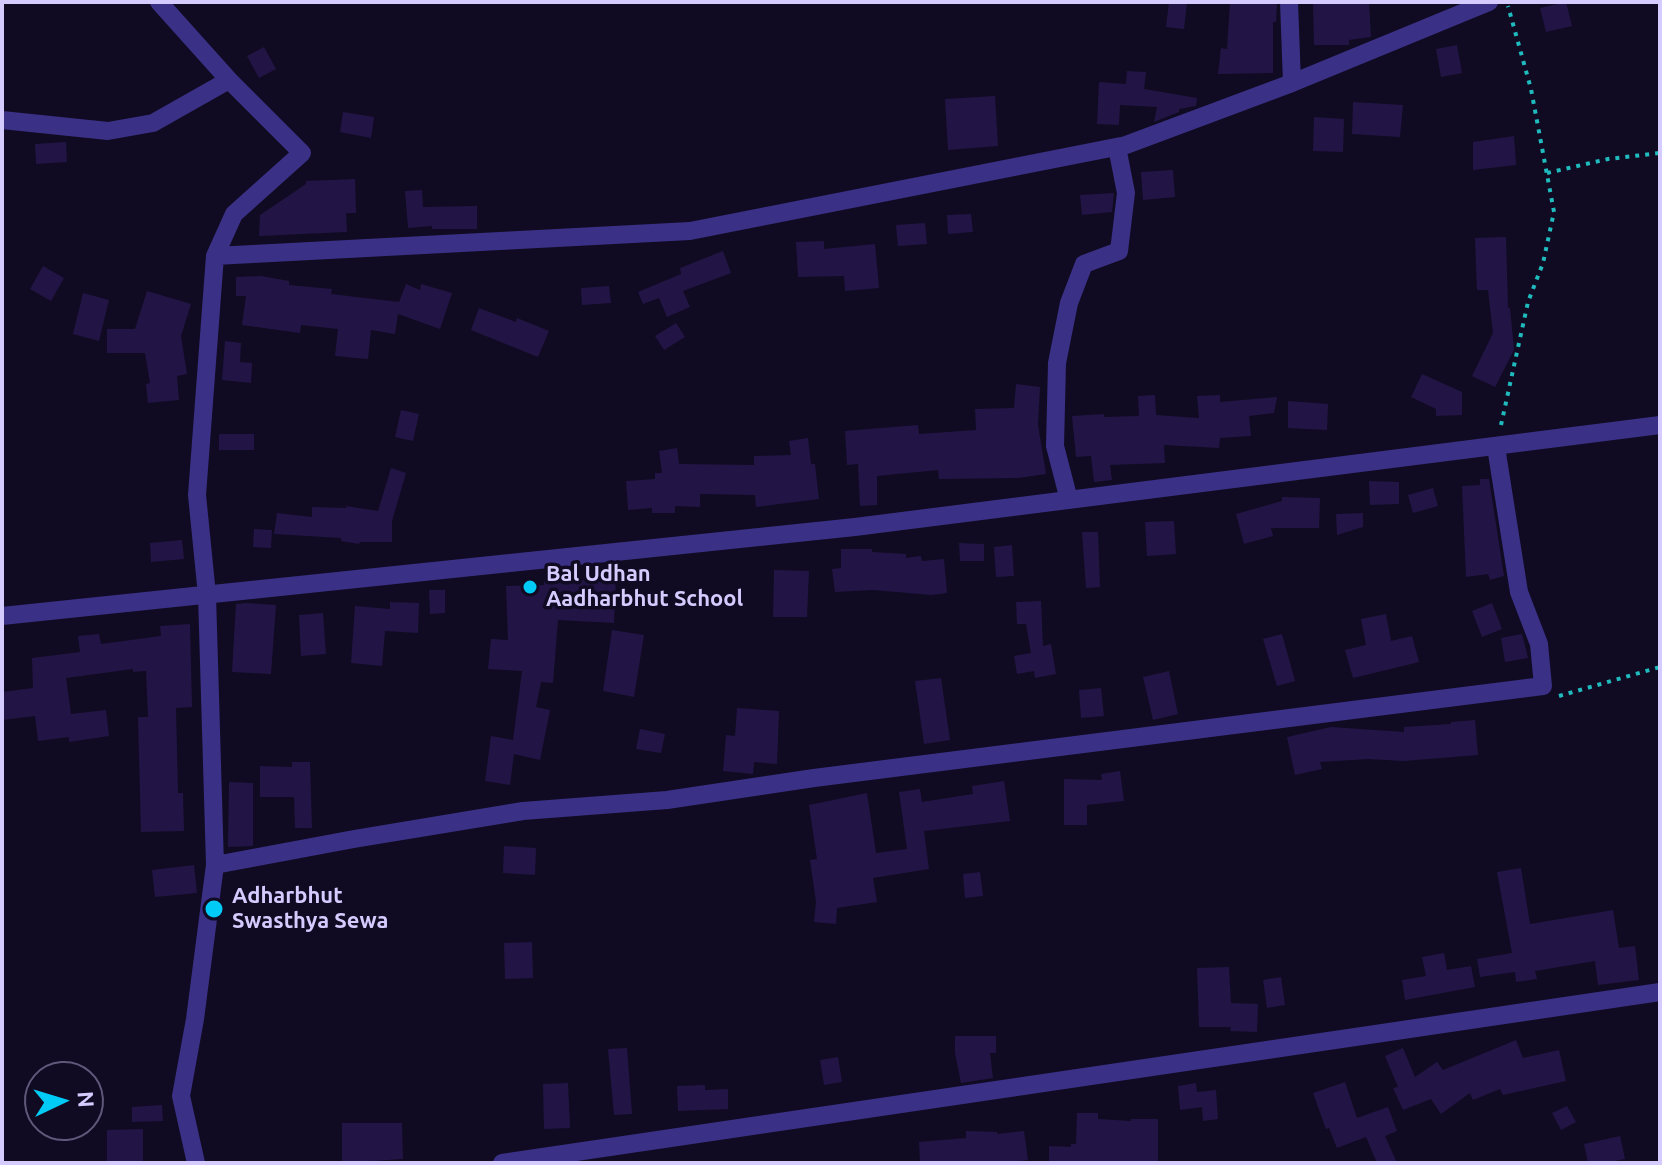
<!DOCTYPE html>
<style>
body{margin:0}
#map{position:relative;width:1662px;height:1165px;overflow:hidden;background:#100b22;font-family:Ubuntu,sans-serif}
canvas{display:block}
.frame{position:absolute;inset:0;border:4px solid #d5cbff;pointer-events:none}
.north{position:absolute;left:24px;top:1061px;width:80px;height:80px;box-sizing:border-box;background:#100b22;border:2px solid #5f587a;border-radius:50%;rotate:86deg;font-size:22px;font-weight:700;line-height:32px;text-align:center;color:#d5cbff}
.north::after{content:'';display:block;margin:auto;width:28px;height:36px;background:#00caf6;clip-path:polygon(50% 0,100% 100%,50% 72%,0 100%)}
</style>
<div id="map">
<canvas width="1662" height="1165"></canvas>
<div class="frame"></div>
<div class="north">N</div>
</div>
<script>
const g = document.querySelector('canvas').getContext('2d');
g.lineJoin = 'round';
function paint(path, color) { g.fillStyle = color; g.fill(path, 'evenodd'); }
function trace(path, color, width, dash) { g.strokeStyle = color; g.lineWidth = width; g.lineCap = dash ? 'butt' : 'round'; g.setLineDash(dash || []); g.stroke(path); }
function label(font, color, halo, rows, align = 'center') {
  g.font = font + ' Ubuntu,sans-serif'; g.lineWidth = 7; g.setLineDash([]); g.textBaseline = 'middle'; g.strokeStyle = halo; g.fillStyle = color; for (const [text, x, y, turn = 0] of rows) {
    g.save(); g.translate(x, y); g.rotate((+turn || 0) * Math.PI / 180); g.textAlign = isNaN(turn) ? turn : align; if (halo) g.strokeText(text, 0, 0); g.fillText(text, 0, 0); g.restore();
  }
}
paint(new Path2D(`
 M1169 2H1187L1184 29 1166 27Z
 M1230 2H1277L1276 22H1273V73L1218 74 1221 48 1227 49Z
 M1349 2H1369L1371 37 1349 40V45H1314L1313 3Z
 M1566 2 1572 26 1546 32 1540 8Z
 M1457 45 1462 73 1441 77 1436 49Z
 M264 47 276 69 259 78 247 56Z
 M1127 71 1146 72 1144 89 1197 98 1196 106 1179 109V112L1154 122 1157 107 1120 105 1119 125 1097 124 1099 82 1126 84Z
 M995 96 998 146 948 150 945 99Z
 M1353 102 1403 105 1400 137 1352 134Z
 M343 112 374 117 371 138 340 132Z
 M1314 117 1344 119 1343 152 1313 151Z
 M1514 136 1516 165 1473 170V142Z
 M66 142 67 162 36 164 35 144Z
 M1173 170 1175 197 1143 200 1141 172Z
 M355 179 356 213H346L347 232 259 236 260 215 306 184V181Z
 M422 190 423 207 477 206V229H432V226L408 228 405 191Z
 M1114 193 1112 212 1082 215 1080 195Z
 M971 214 973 232 948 234 947 215Z
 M925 223 927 244 898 246 896 225Z
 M1506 237 1508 308H1510L1514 350 1495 387 1472 376 1493 333 1488 290H1477L1475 238Z
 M824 241V249L875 244 879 288 845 291 844 276 798 277 796 242Z
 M723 251 731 273 683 291 690 307 667 317 659 298 643 304 638 292 681 274 680 268Z
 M43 266 64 278 51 301 30 289Z
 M261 276 289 281V285L332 289 331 294 399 302 406 284 420 290 421 284 452 293 440 329 398 314 395 334 371 330 368 359 335 356 338 329 301 325 300 333 242 325 246 296H236V277Z
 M609 286 611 303 582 305 581 288Z
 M147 291 191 304 181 336 187 374 177 376 179 400 148 403 146 384 150 383 145 353H107V329H135Z
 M83 293 109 300 99 341 73 334Z
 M479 308 516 322 517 318 549 331 538 357 471 330Z
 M676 323 685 337 664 350 655 336Z
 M225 341 241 343 240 362 252 363 251 383 222 380Z
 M1422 374 1462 392V415L1436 416V409L1411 397Z
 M1016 384 1040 387 1038 425 1046 474 1018 478 939 479 938 470 877 476V505L860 506 858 464 847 465 845 431 918 425 919 434 976 430 975 409 1014 408Z
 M1155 395 1156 415 1199 418 1197 396 1220 395V402L1277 397 1274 413 1249 416 1251 436 1220 438 1219 448 1164 445 1165 463 1110 465 1112 480 1094 482 1091 456 1076 457 1072 416 1104 414V417L1139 416 1138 396Z
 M1288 401 1328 404 1327 430 1288 428Z
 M401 410 419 414 413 441 395 437Z
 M219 434H254V450H219Z
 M808 438 811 464H815L819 499 756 507 755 495 700 494V507L675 506V513H652V508L628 510 626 481 655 479V473H662L659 451 677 448 679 464 754 465V456L791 455 789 441Z
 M391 468 406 473 392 521V542H360L359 544 341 541V538L274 534 277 513 312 517V507L346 508V506L378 511Z
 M1480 479H1489L1504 576 1490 580 1488 574 1466 577 1462 486 1480 485Z
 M1369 481 1399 482V504L1370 505Z
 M1433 488 1438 506 1413 513 1408 495Z
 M1282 497 1320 498 1319 528H1271L1273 536 1244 544 1236 514 1282 501Z
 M1363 513V527L1337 535 1336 514Z
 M1174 521 1176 554 1147 556 1145 522Z
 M254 529 272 530 271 548 253 547Z
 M1082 532H1098L1100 587 1086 588Z
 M182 540 184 559 151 562 150 543Z
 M959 543 984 544V561H960Z
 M1012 545 1014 576 996 577 994 547Z
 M841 549H872V552L906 554V558L921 556 922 561 944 559 947 593 931 595 873 590 835 592 832 569 841 568Z
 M774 570 809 571 807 617H773Z
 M590 574 616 575 614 623 558 620 553 683 541 682 536 707 550 710 540 760 514 754 510 785 485 781 491 736 513 740 522 671 488 669 491 639 508 640 506 586 544 585V579L589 580Z
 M429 590H445V613L430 614Z
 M1041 601 1043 646 1051 644 1056 674 1035 678 1034 671 1017 674 1014 656 1031 653 1026 624H1017L1016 602Z
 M390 602 419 603 418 633 385 631 382 666 351 663 355 606 390 609Z
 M246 603 276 605 271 674 232 672 236 604Z
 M1492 603 1502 629 1482 637 1472 611Z
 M323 613 326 654 301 656 299 615Z
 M1386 614 1391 641 1412 636 1419 662 1353 678 1345 650 1366 645 1361 619Z
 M190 624 192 707 176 708 178 793H183L184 831 141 832 138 717H148L146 671 133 672V669L66 678 71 714 106 710 109 736 69 742V737L38 741 35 716 2 720V692L33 688 32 658 80 652 78 636 99 634 101 644 161 636 160 626Z
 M612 630 644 635 634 697 603 691Z
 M1282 634 1295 681 1277 686 1263 639Z
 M1522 634 1528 658 1505 662 1501 638Z
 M1169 671 1178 714 1153 720 1143 677Z
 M941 678 950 740 924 744 915 681Z
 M1101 688 1104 716 1081 718 1079 690Z
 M737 708 779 711 777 764 754 762 753 774 723 771 726 735 735 736Z
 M1475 720 1478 755 1404 761 1368 759 1320 762 1322 769 1295 775 1287 737 1331 727 1404 732V727L1451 724V722Z
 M640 729 665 734 661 753 636 749Z
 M292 762H310L312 828H295L294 797H260V766L292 767Z
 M1120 771 1124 801 1087 805V825H1064V779L1102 780 1101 774Z
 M1004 781 1010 821 924 831 929 869 873 878 877 902 837 908 836 924 814 922 816 902 810 860 817 859 809 805 867 793 876 853 907 849 899 792 920 789 922 802 973 794 972 786Z
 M229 782 253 783V846L228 847Z
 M504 846 536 848 535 875 503 873Z
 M194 865 197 893 155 897 152 870Z
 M1521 868 1530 924 1613 910 1619 948 1635 946 1639 980 1598 985 1595 961 1535 971 1537 979 1516 982 1515 972 1480 977 1477 959 1512 953 1497 872Z
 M980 872 983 896 965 898 963 874Z
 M532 942 533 978 505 979 504 943Z
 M1444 953 1447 970 1471 966 1475 987 1405 1000 1402 980 1426 976 1422 957Z
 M1229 967 1231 1003 1258 1004 1257 1032 1230 1031 1231 1027H1199L1197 968Z
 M1281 977 1285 1005 1267 1008 1263 980Z
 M955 1036H996V1053H990L993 1078 961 1083 955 1053Z
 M1516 1040 1523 1058 1559 1050 1566 1081 1503 1095 1500 1089 1473 1100 1470 1093 1441 1114 1431 1099 1403 1110 1393 1088 1398 1087 1385 1056 1403 1048 1415 1077 1437 1062 1443 1070Z
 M627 1048 632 1114 614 1115 608 1049Z
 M838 1057 842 1082 824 1085 820 1060Z
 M1345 1082 1357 1118 1388 1107 1397 1131 1385 1136 1397 1163H1377L1366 1137 1337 1148 1329 1128 1326 1129 1313 1093Z
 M568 1083 570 1128 544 1129 543 1084Z
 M1196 1083 1197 1092 1216 1090 1218 1119 1203 1121 1202 1107 1180 1110 1178 1086Z
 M705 1085V1090L728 1089V1109L678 1111 677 1086Z
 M162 1105 163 1121 132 1122V1107Z
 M1567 1106 1576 1122 1561 1130 1552 1113Z
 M1077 1113H1098V1119L1131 1121V1119H1158V1163H1049V1146L1071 1147V1144H1076Z
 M342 1123H402L403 1159 342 1163Z
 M143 1129V1163H107V1130Z
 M966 1131 997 1132V1134L1024 1131 1028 1160 1007 1163H920L919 1142 966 1138Z
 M1620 1136 1625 1159 1605 1163H1588L1584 1144Z`), '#221545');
trace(new Path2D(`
 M1547 173 1608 159 1660 153
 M1501 425 1528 302 1543 263 1554 212 1531 89 1508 6
 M1559 696 1660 667`), '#20bbbe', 4, [4, 6]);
trace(new Path2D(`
 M159 2 229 80 302 153 234 214 215 256 197 495 207 595 215 865 195 1019 181 1096 196 1163
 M1289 2 1292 83
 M2 120 108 131 153 123 229 80
 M215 256 690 231 1126 145 1292 83 1489 2
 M1069 500 1055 446 1057 363 1069 303 1084 264 1119 251 1126 193 1117 147
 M2 616 855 527 1660 425
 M215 865 354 839 523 811 667 800 814 778 1543 686 1539 644 1519 592 1496 447
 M502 1163 1660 992`), '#3a3086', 18);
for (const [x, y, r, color] of [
 [530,587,8,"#00caf6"],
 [214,909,10,"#00caf6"]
]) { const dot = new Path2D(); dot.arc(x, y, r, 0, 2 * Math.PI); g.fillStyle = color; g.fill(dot); trace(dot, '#100b22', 3); }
label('bold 22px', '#d5cbff', '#100b22', [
 ["Bal Udhan",546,574],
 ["Aadharbhut School",546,599],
 ["Adharbhut",232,896],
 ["Swasthya Sewa",232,921]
], 'left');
</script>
